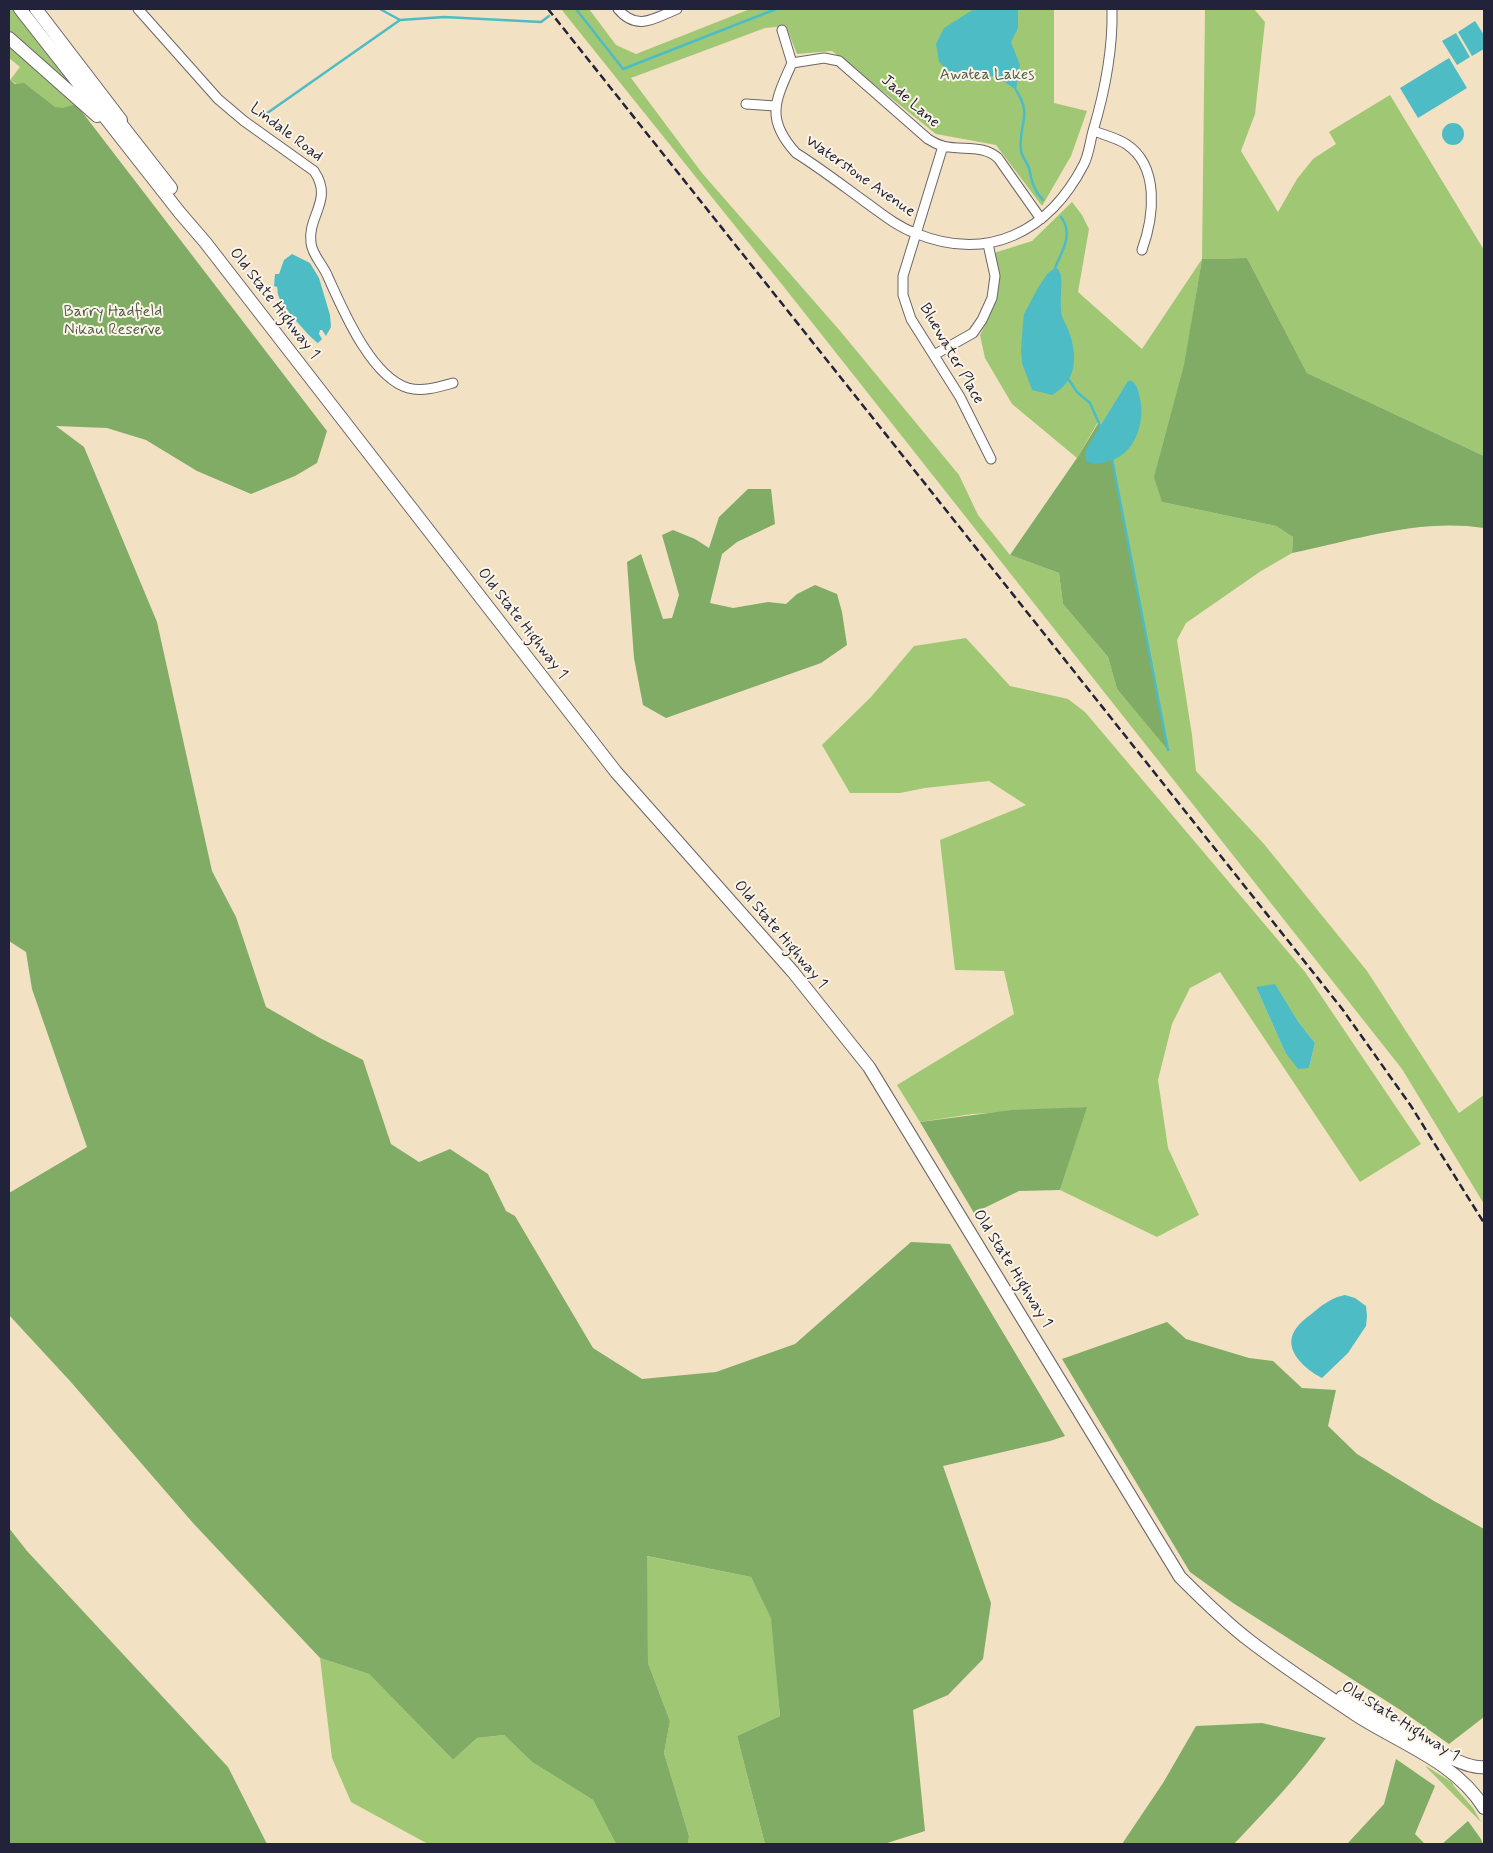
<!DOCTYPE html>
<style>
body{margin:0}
#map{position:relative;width:1493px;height:1853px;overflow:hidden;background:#f2e1c2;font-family:Mynerve,sans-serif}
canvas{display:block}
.frame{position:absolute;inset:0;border:10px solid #22223b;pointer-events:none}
</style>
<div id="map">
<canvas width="1493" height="1853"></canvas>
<div class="frame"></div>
</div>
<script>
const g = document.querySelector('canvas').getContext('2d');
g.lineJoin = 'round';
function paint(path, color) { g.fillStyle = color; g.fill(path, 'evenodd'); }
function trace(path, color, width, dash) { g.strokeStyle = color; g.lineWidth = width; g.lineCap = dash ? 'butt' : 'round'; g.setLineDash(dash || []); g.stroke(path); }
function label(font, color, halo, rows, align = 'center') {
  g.font = font + ' Mynerve,sans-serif'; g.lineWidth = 4; g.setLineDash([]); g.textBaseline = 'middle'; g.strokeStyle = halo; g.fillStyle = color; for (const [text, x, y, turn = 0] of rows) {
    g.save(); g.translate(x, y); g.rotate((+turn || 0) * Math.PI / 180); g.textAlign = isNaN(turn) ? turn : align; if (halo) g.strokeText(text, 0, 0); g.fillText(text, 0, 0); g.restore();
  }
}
paint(new Path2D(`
 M9 9H13L83 96 9 33Z
 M561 9H589L616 45 636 54 750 9H1054V103L1087 111 1071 156 1042 206 996 145 936 134 832 51 797 54 786 26 765 28 631 78 702 173 841 332 959 475 978 515 1010 555 1059 573 1063 604 1108 657 1117 689 1168 749 1111 454 1098 422 1077 458 1012 404 985 358 980 335C999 301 996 290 994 253L1032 241 1072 202 1082 215 1089 229 1078 292 1142 349 1202 259 1205 9H1254L1265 22 1255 114 1241 151 1278 212 1297 179 1313 159 1336 144 1329 132 1390 95 1484 250V456L1307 373 1247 258 1202 259 1162 502 1276 526 1293 537 1292 553 1261 571 1186 623 1177 640 1192 735 1196 771 1264 844 1367 971 1459 1113 1484 1095V1204L1402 1069 784 287Z
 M9 43 76 104 65 108H56L10 80 20 67 9 58Z
 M966 638 1010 686 1068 699 1085 712 1305 972 1421 1144 1360 1182 1220 972 1190 988 1172 1024 1158 1080 1168 1148 1199 1215 1157 1237 1060 1190 1086 1107 972 1114 920 1122 897 1085 1014 1014 1004 971 955 970 940 840 1026 805 989 781 925 788 900 793H850L822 745 871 697 914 646ZM1256 987 1297 1020 1315 1043 1309 1068 1285 1052Z
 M646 1556 751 1577 772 1618 780 1716 737 1736 765 1844H688L689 1836 664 1753 670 1721 648 1663Z
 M320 1658 369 1674 453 1760 477 1738 504 1735 532 1762 593 1800 616 1844H428L351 1802 332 1758Z
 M1426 1766 1453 1783V1785L1473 1808 1481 1822 1426 1767Z`), '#a0c874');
paint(new Path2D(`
 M9 79 15 84 24 83 55 107 63 108 76 104 327 431 317 463 295 476 251 494 197 471 146 440 107 428 56 426 84 447 157 622 212 871 236 917 266 1007 320 1038 363 1060 391 1144 419 1162 450 1149 488 1174 506 1211 515 1216 593 1348 642 1379 716 1372 795 1344 911 1242 950 1244 1065 1436 1050 1441 943 1466 991 1603 983 1659 948 1695 913 1710 925 1831 884 1844H765L737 1736 780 1716 771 1618 751 1577 647 1556 648 1663 670 1721 664 1753 689 1836 688 1844H616L593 1800 532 1762 504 1735 477 1738 453 1760 369 1674 320 1658 193 1523 70 1381 9 1315V1193L87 1147 32 989 26 952 9 941Z
 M1247 258 1307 373 1484 456V528C1420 518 1355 540 1292 553L1293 537 1276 526 1162 502 1154 477 1184 365 1202 259Z
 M1099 422 1111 454 1168 750 1117 689 1108 657 1063 604 1059 573 1010 555 1077 458Z
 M748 489H771L775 524 737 542 722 554 710 603 733 608 768 602 786 604 797 594 815 585 837 594 842 612 847 645 821 663 666 718 643 705 634 658 627 562 641 554 663 619 672 618 679 595 662 535 673 530 695 539 709 548 719 517Z
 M1087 1107 1060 1190 1019 1191 974 1213 920 1122 1012 1110Z
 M1167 1322 1186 1339 1249 1358 1273 1361 1302 1388 1336 1390 1328 1426 1357 1454 1434 1501 1484 1529V1717L1449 1744 1402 1711 1233 1603 1190 1572 1062 1359Z
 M9 1528 27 1551 228 1767 267 1844H9Z
 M1262 1723 1326 1738C1299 1776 1266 1810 1234 1844H1122L1163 1783 1196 1726Z
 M1396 1759 1435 1786 1415 1834 1425 1844H1347L1384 1804Z
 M1468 1821 1481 1839 1483 1844H1442Z`), '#80ac66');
paint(new Path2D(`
 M974 9H1018V28L1011 42 1020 65 1016 90 998 77 991 76 969 81 952 75 939 62 936 44 944 28Z
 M1475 21 1484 35V49L1472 56 1458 32Z
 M1456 33 1470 57 1457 65 1442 41Z
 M1449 58 1467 88 1418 118 1400 88Z
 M1442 134a11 11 0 1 1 22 0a11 11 0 1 1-22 0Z
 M292 254 310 263 319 278 330 315 331 327 326 336 322 330H320L319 334 322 339 318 343C311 339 279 303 278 294 277 292 278 289 277 287L274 286 275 274H279L284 260Z
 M1055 268 1058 269 1061 275C1062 287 1060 299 1061 310 1061 318 1067 325 1069 332 1078 357 1077 381 1052 395L1032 390 1022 363 1021 350 1023 322 1024 314 1039 286 1048 273Z
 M1128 381H1132C1138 386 1138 391 1140 398 1146 427 1132 460 1101 463 1095 464 1091 464 1086 461L1085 451Z
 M1275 984 1297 1020 1315 1043 1309 1068 1298 1069 1285 1052 1256 987Z
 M1345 1295 1355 1298 1366 1306 1367 1316 1366 1326 1348 1353 1322 1378C1306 1370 1282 1350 1295 1330 1300 1322 1308 1317 1315 1311 1323 1304 1334 1297 1345 1295Z`), '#4ebcc5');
trace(new Path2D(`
 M380 9 400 20 444 17 541 22 549 16
 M576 9 623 69 776 9
 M1016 90C1033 116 1018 125 1021 151 1022 157 1027 162 1029 168 1032 181 1033 190 1043 200
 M263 116 400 20
 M1055 268C1062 251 1074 234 1061 217
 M1069 380 1077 392 1090 403 1101 428
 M1112 459 1168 750`), '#4ebcc5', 2.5);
const street = new Path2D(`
 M138 9 218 99 244 121 314 171C334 200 307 216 311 243 312 255 324 266 328 277 343 310 371 377 408 388 423 392 439 387 453 383
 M618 9C637 32 655 18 677 9
 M782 30 792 63C775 101 765 119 796 153 820 168 842 185 864 201 881 213 896 226 915 233 988 263 1049 232 1084 164 1089 154 1090 142 1093 131 1105 91 1113 51 1112 9
 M792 63 824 58 839 61 928 139C933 142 938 145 943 146 962 151 982 144 998 158L1041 219
 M746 104 775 106
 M1094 131C1104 135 1117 138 1126 144 1160 166 1154 217 1142 250
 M943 146 903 276V295L911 319 960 397 991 459
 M934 355 973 333 982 320 992 298 995 276 988 244`);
const secondary = new Path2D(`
 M20 9 180 213 205 242 616 772 793 972 869 1067 1180 1577C1202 1599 1225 1622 1250 1641 1284 1667 1320 1691 1356 1715 1399 1743 1456 1762 1484 1808
 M36 9 121 120
 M9 38 97 116
 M114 115 171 188
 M1342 1697C1355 1704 1368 1710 1380 1717 1404 1730 1459 1770 1484 1767`);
trace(street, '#6b656a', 11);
trace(secondary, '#6b656a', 14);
trace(street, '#fff', 9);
trace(secondary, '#fff', 12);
trace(new Path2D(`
 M548 9 1343 1010 1411 1106 1484 1223`), '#22223b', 2.5, [8, 4]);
label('16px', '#4e5c4f', '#fcf5e5', [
 ["Awatea Lakes",987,76],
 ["Barry Hadfield",113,313],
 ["Nikau Reserve",113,331]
]);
label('16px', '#22223b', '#fcf5e5', [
 ["Jade Lane",910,102,41],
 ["Lindale Road",286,133,37],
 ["Waterstone Avenue",860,177,35],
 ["Old State Highway 1",274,304,52],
 ["Bluewater Place",951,354,60],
 ["Old State Highway 1",522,624,52],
 ["Old State Highway 1",780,935,50],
 ["Old State Highway 1",1012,1269,58],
 ["Old State Highway 1",1400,1722,32]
]);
</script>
